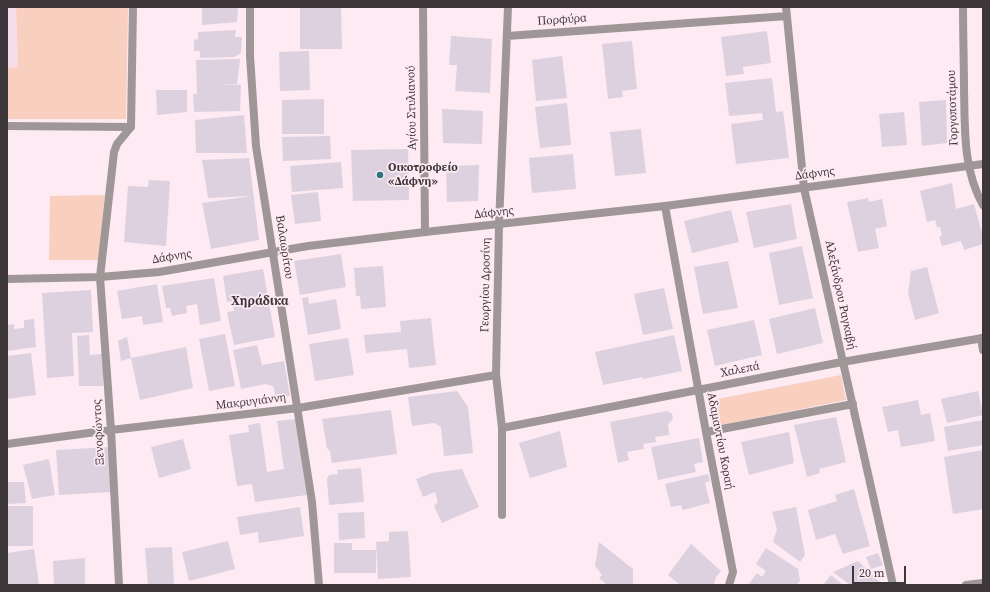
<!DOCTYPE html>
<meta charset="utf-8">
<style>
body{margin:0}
#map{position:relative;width:990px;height:592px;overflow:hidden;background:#fdeaf3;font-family:"Source Serif 4",serif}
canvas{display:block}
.frame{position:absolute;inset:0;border:8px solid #3e373a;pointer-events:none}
.scale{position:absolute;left:852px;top:566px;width:54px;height:18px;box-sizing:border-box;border:2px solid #3e373a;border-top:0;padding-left:5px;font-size:12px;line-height:14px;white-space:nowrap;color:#3e373a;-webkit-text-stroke:3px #fdeaf3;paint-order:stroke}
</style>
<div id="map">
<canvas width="990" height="592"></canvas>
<div class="frame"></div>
<div class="scale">20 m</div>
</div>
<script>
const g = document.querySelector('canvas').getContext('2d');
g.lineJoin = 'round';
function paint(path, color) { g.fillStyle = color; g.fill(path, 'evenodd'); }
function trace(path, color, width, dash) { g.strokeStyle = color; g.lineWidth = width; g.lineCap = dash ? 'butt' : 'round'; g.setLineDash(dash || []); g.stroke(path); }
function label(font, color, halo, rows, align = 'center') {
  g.font = font + ' "Source Serif 4",serif'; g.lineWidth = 3.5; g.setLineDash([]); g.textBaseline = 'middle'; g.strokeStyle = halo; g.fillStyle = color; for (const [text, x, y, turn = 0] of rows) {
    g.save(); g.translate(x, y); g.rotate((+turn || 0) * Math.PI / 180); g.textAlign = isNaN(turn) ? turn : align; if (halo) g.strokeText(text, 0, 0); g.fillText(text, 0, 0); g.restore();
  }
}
paint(new Path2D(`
 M7 7H16L18 67 7 68Z`), '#f7ddea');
paint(new Path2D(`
 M16 7H128L126 119H7V68L18 67Z
 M105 195 99 260H49L50 196Z
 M841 375 846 400 717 426 712 400Z`), '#f9cfc0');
paint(new Path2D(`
 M202 7H238L237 22 202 25Z
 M300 7H341L342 49H300Z
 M236 30 235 37H242L241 53 234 57 200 58V51H194V40L198 39V32Z
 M767 31 771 63 743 67 744 74 726 76 721 37Z
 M451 36 492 39 490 93 455 91 457 65H449Z
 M632 41 637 89 622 91 623 97 608 99 602 44Z
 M309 51 310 90 280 91 279 52Z
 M562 56 567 98 536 101 532 60Z
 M240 59 237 84H216L241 85 240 111 194 112 193 94H197L196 60Z
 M772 78 776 112 783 111 789 158 736 164 731 124 763 120 762 113 729 116 725 83Z
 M156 90H187V112L157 115Z
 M324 99V134H282V100Z
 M946 100 947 143 922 146 919 102Z
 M567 103 571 145 540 148 535 107Z
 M442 109 483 111 482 144 443 143Z
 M904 112 907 145 882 147 879 114Z
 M244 115 247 153H196L195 120Z
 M641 129 646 173 615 176 610 132Z
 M330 136 331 159 283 161 282 137Z
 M408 149 409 200 353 201 351 150Z
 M573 154 576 189 532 193 529 158Z
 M249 158 259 240 211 249 202 203 252 196 208 198 202 160Z
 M341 162 343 188 292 192 290 166Z
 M479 165 478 201 447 202 446 166Z
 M149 180 170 181 166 246 124 242 128 186 148 187Z
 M952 183 956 209 974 204 983 237V244L964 250 961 241 942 246 939 237 942 236 940 227H937L935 220 927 222 920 191Z
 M318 192 321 221 295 224 291 195Z
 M868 198 869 202 882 199 887 226 875 229 879 248 858 252 847 202Z
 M791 204 797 239 754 248 746 212Z
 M731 210 739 242 692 253 684 221Z
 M802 246 813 298 779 305 769 253Z
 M341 254 346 287 300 295 294 261Z
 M728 261 738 308 703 314 694 267Z
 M383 266 386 307 361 309 360 296H356L354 268Z
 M927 267 939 313 915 320 908 293 911 271Z
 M263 269 275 337 234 345 227 312 234 311 232 301 227 302 223 276Z
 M214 278 221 321 200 325 197 304 186 306 187 313 172 316 170 308H166L162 286Z
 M157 284 163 322 143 325 142 316 122 319 117 291Z
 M664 288 673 329 643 335 634 294Z
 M91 290 93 332 72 333 74 376 47 378 42 293Z
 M308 297 309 304 336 299 341 329 308 335 302 298Z
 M815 308 823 343 777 354 769 319Z
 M431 318 436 365 409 368 407 349 366 353 364 335 401 332 400 321Z
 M34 319 36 347 7 351V325L14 324V329L24 328V320Z
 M754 320 762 355 715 366 707 330Z
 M225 334 235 386 209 391 199 339Z
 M89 335 90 355 103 354V386H79L77 336Z
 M674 335 682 371 643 379V377L603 385 595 352Z
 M127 337 131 358 121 361 118 341Z
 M348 338 354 375 315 381 309 344Z
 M257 345 262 365 284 361 290 396 276 398 273 386 265 384 241 389 233 350Z
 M186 347 193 388 140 400 131 358Z
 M31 353 36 395 7 399V356Z
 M457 391 468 407 473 453 444 456 441 427 434 423 412 426 408 397Z
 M978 391 983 415 947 423 941 399Z
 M918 400 921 415 930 413 935 441 901 447 898 430 888 432 882 407Z
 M391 410 397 454 332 463 330 451 327 448 322 419Z
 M667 411 672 414 673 419 668 424 669 435 655 437 656 442 643 444 644 449 627 452 629 460 618 463 610 422Z
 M836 417 846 462 819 469 820 473 807 477 794 425Z
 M296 419 307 495 255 502 252 484 237 486 229 435 249 432 248 425 260 423 267 472 284 469 277 421Z
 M983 420V445L948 451 944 427Z
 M560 431 567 467 530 478 519 443Z
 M789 432 794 463 749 475 741 442Z
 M699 438 703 462 694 464 696 472 658 480 651 447Z
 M183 439 191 469 159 478 151 447Z
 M109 447 112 492 59 495 56 450Z
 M983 450V509L953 514 944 457Z
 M49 459 55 495 32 499 23 465Z
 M361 468 364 502 329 505 327 479 329 475 338 474 337 470Z
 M462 469 479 507 442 523 434 506 438 502 435 492 423 497 416 479 432 473Z
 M708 474 710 481 705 483 710 503 683 510 681 505 671 507 665 484Z
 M7 482H24L26 503 7 504Z
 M854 489 870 546 843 554 835 534 816 540 808 510 837 501 835 495Z
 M7 506H33V546H7Z
 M300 507 304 536 259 543 258 532 240 535 237 517Z
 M796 507 805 555 800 562 773 542 777 529 772 512Z
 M364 512 365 538 339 540 338 513Z
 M408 531 411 577 378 579 376 542 389 541V532Z
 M228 541 235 569 189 581 182 552Z
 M599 542 633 569V585H607L599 578 602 575 595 566Z
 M334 543H352V550H376V573H334Z
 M691 544 721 571 716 577 714 585H680L668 575Z
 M172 547 174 585H148L145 548Z
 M766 548 798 569 800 581 796 585H748L757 573 762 577 766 571 756 564Z
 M34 549 39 585H7V553Z
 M878 553 883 565 871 569 866 557Z
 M85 558V585H54L53 561Z
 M858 561 880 582 878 585H850L833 572Z
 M831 575 843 585H823Z`), '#ddd1e0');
trace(new Path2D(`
 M423 7 425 232
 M298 408 496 375`), '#9f9697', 8);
trace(new Path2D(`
 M250 7V56L256 146 312 502 319 585
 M786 7 804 188 893 585
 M507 36 787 16
 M7 126 131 127
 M665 206 706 432 733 572 729 585
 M981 338 983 350
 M502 428 842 362 983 338
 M706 432 853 404
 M7 444 111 430 298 408
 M502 515V428L496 375 499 224 508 7
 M119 585 111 430 100 277 114 152 117 144 131 127 133 7`), '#9f9697', 8);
trace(new Path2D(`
 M963 7C963 35 964 63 964 90 965 129 963 170 983 205
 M7 279 100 277 159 272 308 246 425 232 665 206 983 164
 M966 585 983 583`), '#9f9697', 8);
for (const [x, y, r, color] of [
 [380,175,4,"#2e7481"]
]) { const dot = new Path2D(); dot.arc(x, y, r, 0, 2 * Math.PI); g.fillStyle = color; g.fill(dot); trace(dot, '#fdeaf3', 1.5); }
label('12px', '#3e373a', '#fdeaf3', [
 ["Πορφύρα",562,20,-4],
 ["Αγίου Στυλιανού",412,108,-91],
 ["Γοργοποτάμου",953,108,-92],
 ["Δάφνης",815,174,-8],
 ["Δάφνης",494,213,-6],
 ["Βαλαωρίτου",284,247,81],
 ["Δάφνης",172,257,-9],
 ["Γεωργίου Δροσίνη",486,285,-89],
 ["Αλεξάνδρου Ραγκαβή",840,295,78],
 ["Χαλεπά",740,370,-11],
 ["Μακρυγιάννη",251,402,-7],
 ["Ξενοφώντος",99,432,-93],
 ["Αδαμαντίου Κοραή",720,441,79]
]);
label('bold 12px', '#3e373a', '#fdeaf3', [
 ["Οικοτροφείο",388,168],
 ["«Δάφνη»",388,182]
], 'left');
label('bold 13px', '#3e373a', '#fdeaf3', [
 ["Χηράδικα",260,302]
]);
</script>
